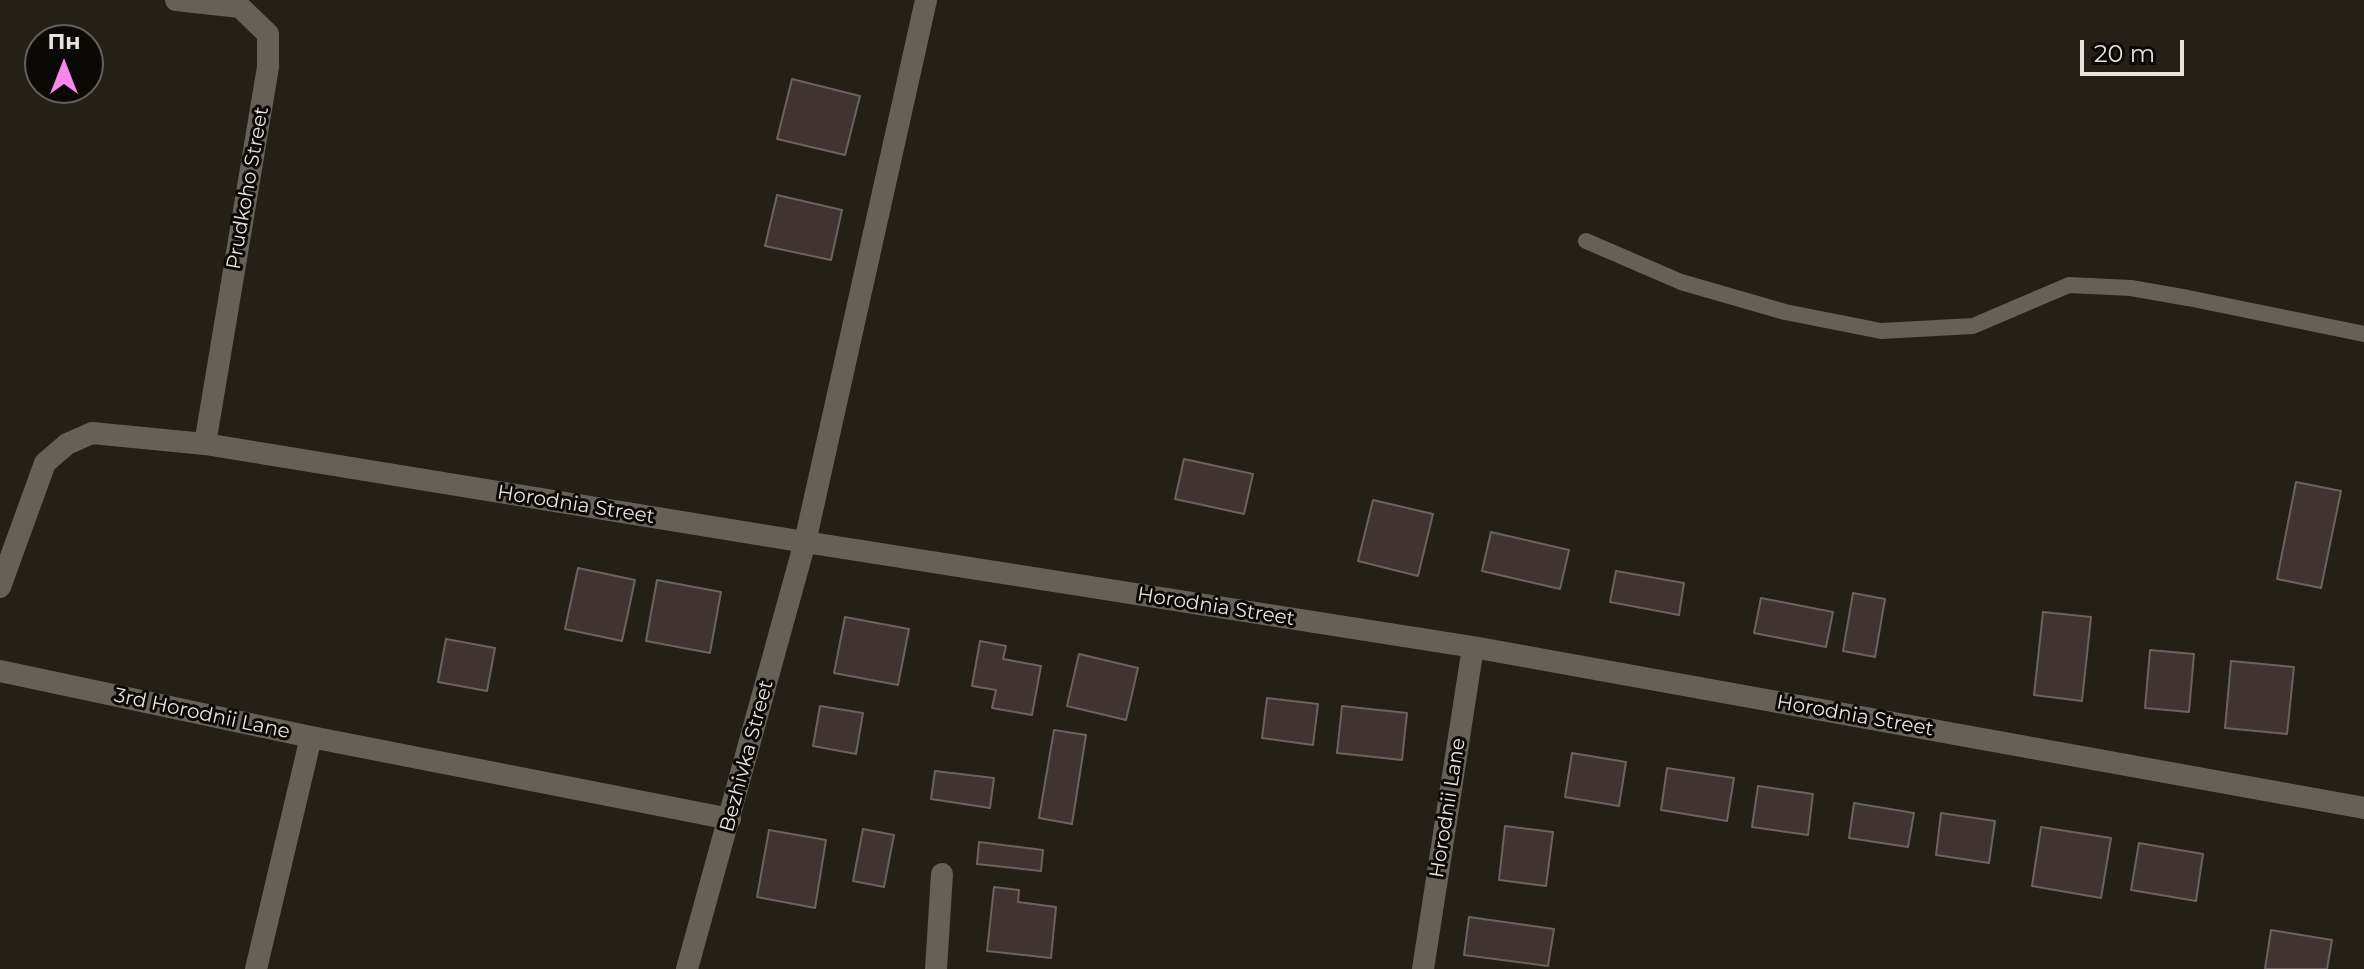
<!DOCTYPE html>
<meta charset="utf-8">
<style>
body{margin:0}
#map{position:relative;width:2364px;height:969px;overflow:hidden;background:#241f17;font-family:Montserrat,sans-serif}
canvas{display:block}
.north{position:absolute;left:24px;top:24px;width:80px;height:80px;box-sizing:border-box;background:#0b0906;border:2px solid #63615c;border-radius:50%;rotate:0deg;font-size:22px;font-weight:700;line-height:32px;text-align:center;color:#e7e4de}
.north::after{content:'';display:block;margin:auto;width:28px;height:36px;background:#f888eb;clip-path:polygon(50% 0,100% 100%,50% 72%,0 100%)}
.scale{position:absolute;left:2080px;top:40px;width:104px;height:36px;box-sizing:border-box;border:4px solid #e7e4de;border-top:0;padding-left:10px;font-size:24px;line-height:28px;white-space:nowrap;color:#e7e4de;-webkit-text-stroke:6px #0b0906;paint-order:stroke}
</style>
<div id="map">
<canvas width="2364" height="969"></canvas>
<div class="north">Пн</div>
<div class="scale">20 m</div>
</div>
<script>
const g = document.querySelector('canvas').getContext('2d');
g.lineJoin = 'round';
function paint(path, color) { g.fillStyle = color; g.fill(path, 'evenodd'); }
function trace(path, color, width, dash) { g.strokeStyle = color; g.lineWidth = width; g.lineCap = dash ? 'butt' : 'round'; g.setLineDash(dash || []); g.stroke(path); }
function label(font, color, halo, rows, align = 'center') {
  g.font = font + ' Montserrat,sans-serif'; g.lineWidth = 6; g.setLineDash([]); g.textBaseline = 'middle'; g.strokeStyle = halo; g.fillStyle = color; for (const [text, x, y, turn = 0] of rows) {
    g.save(); g.translate(x, y); g.rotate((+turn || 0) * Math.PI / 180); g.textAlign = isNaN(turn) ? turn : align; if (halo) g.strokeText(text, 0, 0); g.fillText(text, 0, 0); g.restore();
  }
}
const building = new Path2D(`
 M792 79 860 96 845 155 777 139Z
 M777 195 842 210 831 260 765 246Z
 M1184 459 1253 474 1244 514 1175 499Z
 M2296 482 2341 491 2321 588 2277 579Z
 M1373 500 1433 514 1418 576 1358 561Z
 M1491 532 1569 550 1560 589 1482 571Z
 M578 568 635 580 622 641 565 629Z
 M1616 571 1684 583 1679 615 1610 602Z
 M657 580 721 592 710 653 646 641Z
 M1853 593 1885 599 1875 657 1843 651Z
 M1761 598 1833 612 1826 647 1754 633Z
 M2043 612 2091 617 2082 701 2034 695Z
 M845 617 909 629 898 685 834 673Z
 M446 639 495 648 487 691 438 682Z
 M980 641 1006 646 1003 659 1041 666 1032 715 992 708 996 690 972 686Z
 M2150 650 2194 654 2189 712 2145 708Z
 M1079 654 1138 668 1126 720 1067 706Z
 M2231 661 2294 667 2287 734 2225 728Z
 M1267 698 1318 704 1313 745 1262 738Z
 M820 706 863 713 856 754 813 746Z
 M1342 706 1407 713 1402 760 1337 753Z
 M1054 730 1086 735 1072 824 1039 818Z
 M1572 753 1626 762 1619 806 1565 797Z
 M1667 768 1734 778 1727 821 1661 810Z
 M935 771 994 778 990 808 931 799Z
 M1758 786 1813 794 1808 835 1752 827Z
 M1854 803 1914 813 1908 847 1849 838Z
 M1941 813 1995 821 1989 863 1936 855Z
 M1505 826 1553 832 1546 886 1499 880Z
 M2041 827 2111 838 2101 898 2032 886Z
 M863 829 894 835 884 887 853 881Z
 M769 830 826 840 815 908 757 897Z
 M979 842 1043 850 1041 871 977 864Z
 M2139 843 2203 854 2196 901 2131 890Z
 M994 887 1019 890 1018 902 1056 907 1051 958 987 951Z
 M1469 917 1554 929 1548 966 1464 955Z
 M2271 930 2332 940 2327 969H2265Z`);
paint(building, '#403433');
trace(building, '#6e6161', 2);
trace(new Path2D(`
 M1586 241 1681 282 1785 312 1881 331 1973 326 2069 285 2131 288 2188 298 2364 334`), '#666157', 16);
trace(new Path2D(`
 M176 0 240 7 268 34V67L205 444
 M0 587 45 463 67 444 92 433 205 444 805 542 1473 647 2364 808
 M0 671 311 737 730 819
 M256 969 311 737
 M687 969 805 542 926 0
 M936 969 942 874
 M1423 969 1473 647`), '#666157', 22);
label('20px', '#e7e4de', '#0b0906', [
 ["Prudkoho Street",248,188,-80],
 ["Horodnia Street",576,505,9],
 ["Horodnia Street",1216,607,9],
 ["3rd Horodnii Lane",202,714,12],
 ["Horodnia Street",1855,716,10],
 ["Bezhivka Street",747,756,-75],
 ["Horodnii Lane",1448,808,-81]
]);
</script>
